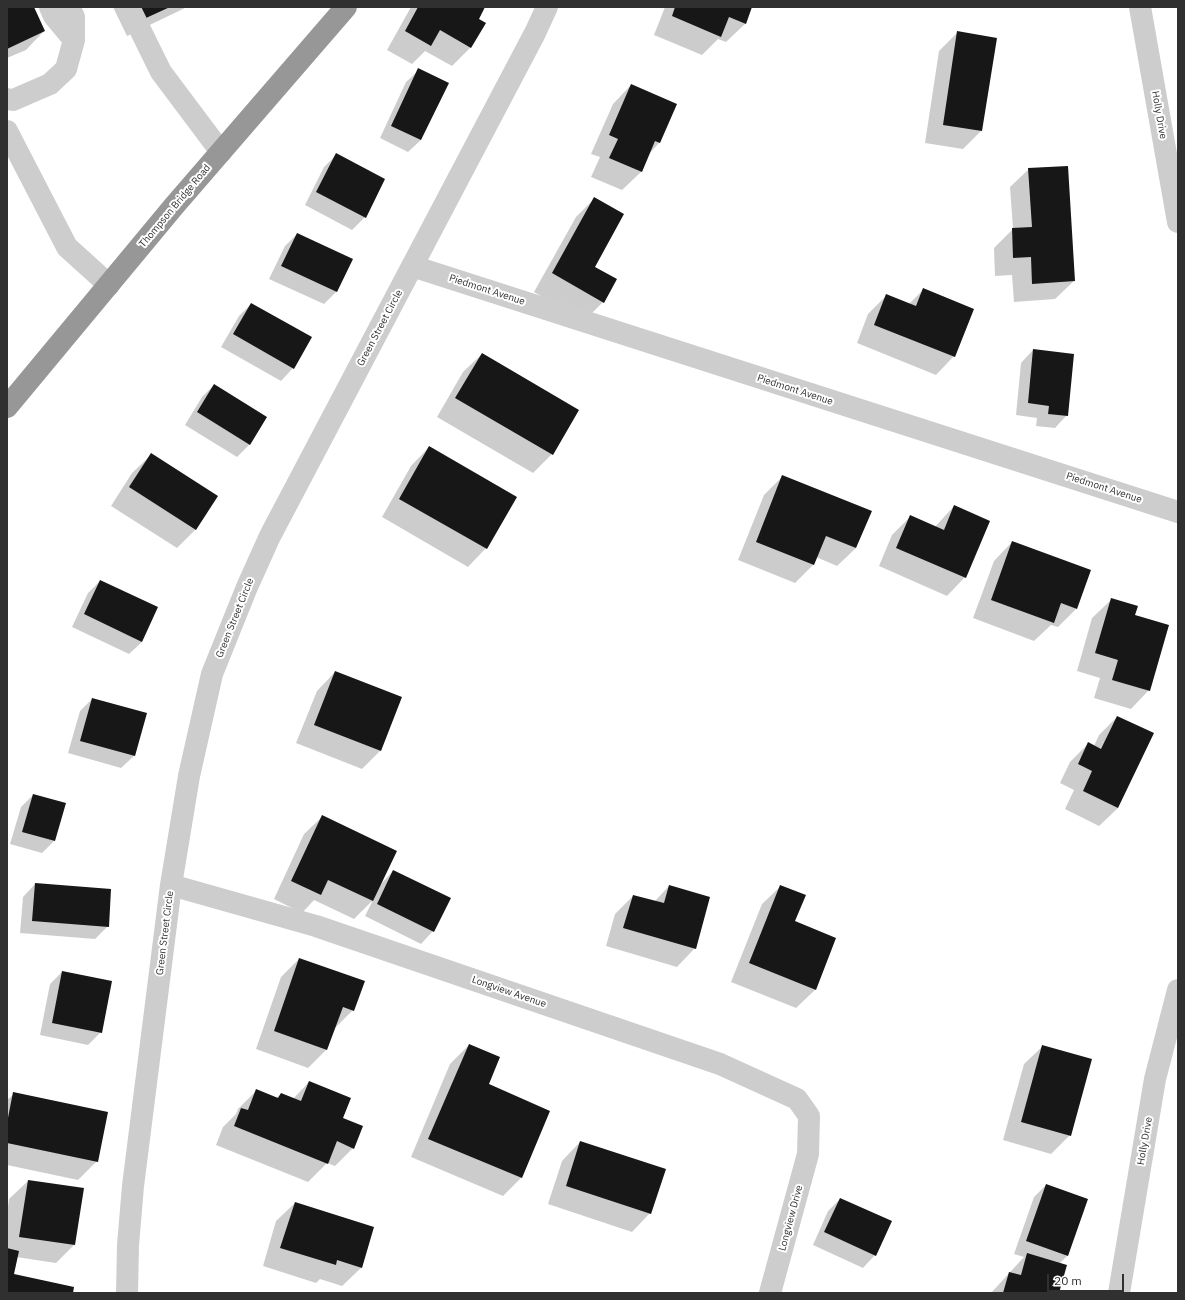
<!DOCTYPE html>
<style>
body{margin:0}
#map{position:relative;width:1185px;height:1300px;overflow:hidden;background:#fff;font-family:"IBM Plex Sans",sans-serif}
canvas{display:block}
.frame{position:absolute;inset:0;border:8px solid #303030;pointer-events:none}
.scale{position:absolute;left:1047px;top:1274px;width:77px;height:18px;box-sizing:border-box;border:2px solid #303030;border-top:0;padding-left:5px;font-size:12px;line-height:14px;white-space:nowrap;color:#303030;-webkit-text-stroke:3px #fff;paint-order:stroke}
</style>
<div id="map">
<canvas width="1185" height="1300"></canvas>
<div class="frame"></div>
<div class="scale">20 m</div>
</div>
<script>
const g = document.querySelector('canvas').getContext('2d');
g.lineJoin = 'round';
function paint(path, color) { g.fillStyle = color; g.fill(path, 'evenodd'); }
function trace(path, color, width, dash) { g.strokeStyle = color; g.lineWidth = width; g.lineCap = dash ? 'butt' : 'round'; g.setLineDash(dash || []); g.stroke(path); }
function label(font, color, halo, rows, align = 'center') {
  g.font = font + ' "IBM Plex Sans",sans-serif'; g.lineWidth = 4; g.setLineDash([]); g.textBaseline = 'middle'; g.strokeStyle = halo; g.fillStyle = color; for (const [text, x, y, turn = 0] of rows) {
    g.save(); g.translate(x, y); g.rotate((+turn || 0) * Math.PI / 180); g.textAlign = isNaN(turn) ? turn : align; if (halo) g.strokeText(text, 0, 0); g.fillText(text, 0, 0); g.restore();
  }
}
paint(new Path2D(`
 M7 7H33L44 31 26 50 7 58Z
 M113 7H187L127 36Z
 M411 7H484L478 19 470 48 452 66 425 51 412 64 387 50Z
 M665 7H751L745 24 726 42 718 39 702 55 654 35Z
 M958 32 981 131 963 149 925 143 939 51Z
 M419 70 421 140 408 152 380 138 406 82Z
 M631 85 659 143 649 154 641 172 622 190 591 177 600 157 591 154 613 104Z
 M336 155 365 217 352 230 305 205 324 167Z
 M1029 169 1074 281 1055 299 1014 302 1012 275 995 276 994 248 1013 229 1010 187Z
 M594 199V267L603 302 584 321 534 292 576 217Z
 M297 234 351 259 336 292 324 304 269 279 285 246Z
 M923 290 954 356 936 375 857 343 868 314 886 296 909 304Z
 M251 304 293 368 281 381 221 347 239 316Z
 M1033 350 1067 415 1055 428 1036 426 1037 418 1016 415 1021 363Z
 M482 354 577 410 552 454 533 473 437 417 463 372Z
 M214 385 266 417 249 445 237 457 185 425 202 397Z
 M429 447 486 548 468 567 382 517 411 466Z
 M151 455 216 497 195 530 177 548 111 506 132 473Z
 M783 476 856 548 837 566 816 557 813 565 795 583 738 560 764 495Z
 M954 506 965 577 947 596 879 566 892 535 910 517 935 527Z
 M1012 542 1076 609 1058 627 1051 625 1034 641 973 618 994 561Z
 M100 581 142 642 129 654 72 627 88 593Z
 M1111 600 1134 615 1149 690 1131 709 1094 698 1100 678 1077 671 1092 618Z
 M335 672 401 698 380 751 362 769 296 743 317 691Z
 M92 699 145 714 134 756 121 768 68 753 80 711Z
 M1117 717 1118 808 1099 826 1065 809 1074 790 1060 783 1070 762 1088 744 1094 746 1099 735Z
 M33 795 54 841 42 853 10 844 21 807Z
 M323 816 380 885 393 871 433 931 421 944 365 916 373 900 354 919 314 900 302 913 274 899 304 834Z
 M35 884 108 926 95 939 20 933 23 897Z
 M669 886 695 948 677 967 606 946 615 914 633 896 654 902Z
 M781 886 794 922 835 939 815 990 796 1008 731 982 762 904Z
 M299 959 353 1010 335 1028 327 1049 308 1068 256 1049 281 977Z
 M62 972 101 1032 88 1045 40 1035 50 984Z
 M469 1045 487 1085 549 1111 521 1178 503 1196 411 1157 450 1064Z
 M1043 1046 1070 1135 1051 1154 1003 1140 1024 1064Z
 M309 1082 342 1118 353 1148 335 1166 327 1163 308 1182 216 1145 223 1127 236 1114 238 1109 257 1090 276 1098 281 1094 293 1099Z
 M14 1094 97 1161 78 1180 7 1165V1100Z
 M580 1142 650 1213 632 1232 548 1204 562 1161Z
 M28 1181 74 1245 56 1263 16 1257 13 1275 72 1293H7V1215L9 1199Z
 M1046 1185 1087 1200 1067 1256 1059 1264 1058 1293H991L1024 1257 1014 1254 1034 1197Z
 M840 1199 875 1255 863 1268 813 1245 828 1211Z
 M295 1203 361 1268 342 1286 320 1279 316 1283 263 1266 276 1221Z`), '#0003');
paint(new Path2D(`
 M7 7H34L45 31 7 49Z
 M141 7H170L146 18Z
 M418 7H485L479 19 486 23 471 48 440 30 431 46 405 31Z
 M675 7H752L746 24 729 17 721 37 672 16Z
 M957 31 997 38 982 131 943 125Z
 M418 68 449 83 421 140 391 126Z
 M631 84 677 104 660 143 655 141 642 172 609 158 618 139 609 135Z
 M336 153 385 179 366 218 316 192Z
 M1068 166 1075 281 1032 284 1031 257 1013 258 1012 228 1032 227 1028 168Z
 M594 197 624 214 595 267 617 279 604 303 552 273Z
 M297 233 353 259 337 292 281 266Z
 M923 288 974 309 955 357 874 325 886 294 916 306Z
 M251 303 312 337 294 369 233 334Z
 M1033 349 1074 354 1068 416 1048 414 1049 406 1028 403Z
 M482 353 579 410 553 455 455 398Z
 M214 384 267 417 250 445 197 412Z
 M429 446 517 497 487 549 399 499Z
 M151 453 218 496 196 530 129 487Z
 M782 475 872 511 856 548 826 536 814 565 756 542Z
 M954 505 990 521 966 578 896 548 910 515 944 530Z
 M1012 541 1091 570 1077 609 1061 603 1054 623 991 600Z
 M100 580 158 607 142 642 84 614Z
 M1111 598 1138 606 1135 615 1169 625 1150 691 1112 680 1118 660 1095 653Z
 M335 671 402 697 381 751 314 725Z
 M92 698 147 713 135 756 80 741Z
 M1117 716 1154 733 1118 808 1083 791 1092 771 1078 764 1088 742 1101 749Z
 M33 794 66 803 55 841 22 832Z
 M322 815 397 851 373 901 328 880 321 895 291 881Z
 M393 870 451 898 434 932 377 904Z
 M35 883 111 889 109 927 32 921Z
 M669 885 710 897 696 949 623 928 633 895 664 903Z
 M780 885 806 895 795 921 836 938 816 990 749 963Z
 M299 958 365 981 354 1011 343 1007 327 1050 274 1031Z
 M62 971 112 981 102 1033 52 1023Z
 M469 1044 500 1057 489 1084 550 1111 522 1178 428 1139Z
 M1042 1045 1092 1059 1071 1136 1021 1122Z
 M309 1081 351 1098 343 1118 363 1126 354 1149 337 1141 328 1164 234 1126 241 1108 248 1110 256 1089 278 1098 281 1093 301 1101Z
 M13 1092 108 1112 98 1162 7 1143V1123Z
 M580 1141 666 1169 651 1214 566 1186Z
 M28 1180 84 1188 75 1245 19 1237Z
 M1046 1184 1088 1199 1068 1256 1026 1241Z
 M840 1198 892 1221 876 1256 824 1232Z
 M295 1202 374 1227 362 1268 337 1260 336 1265 280 1248Z
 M7 1248 19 1251 14 1274 74 1287 73 1293H7Z
 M1027 1253 1067 1265 1059 1293H1003L1009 1272 1021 1275Z`), '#171717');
trace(new Path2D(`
 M50 7 54 16 74 40
 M129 7 161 72 221 152
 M1140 7 1178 222
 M7 99 13 100 50 84 66 69 74 40V17L69 7
 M7 131 67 247 109 285
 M412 266 1178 512
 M171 885 316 926 720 1064 797 1099 809 1116 808 1154 770 1293
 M127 1293 128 1245 133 1186 171 885 189 776 212 674 247 587 270 536 535 33 547 7
 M1119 1293 1155 1079 1178 990`), '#cdcdcd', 22);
trace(new Path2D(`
 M7 407 174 206 346 7`), '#979797', 22);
label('10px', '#303030', '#fff', [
 ["Holly Drive",1159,115,80],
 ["Thompson Bridge Road",175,206,-50],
 ["Piedmont Avenue",487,290,18],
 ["Green Street Circle",380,328,-62],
 ["Piedmont Avenue",795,390,18],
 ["Piedmont Avenue",1104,488,18],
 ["Green Street Circle",235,618,-68],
 ["Green Street Circle",165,933,-83],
 ["Longview Avenue",509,992,19],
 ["Holly Drive",1145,1141,-80],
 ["Longview Drive",791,1218,-75]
]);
</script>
